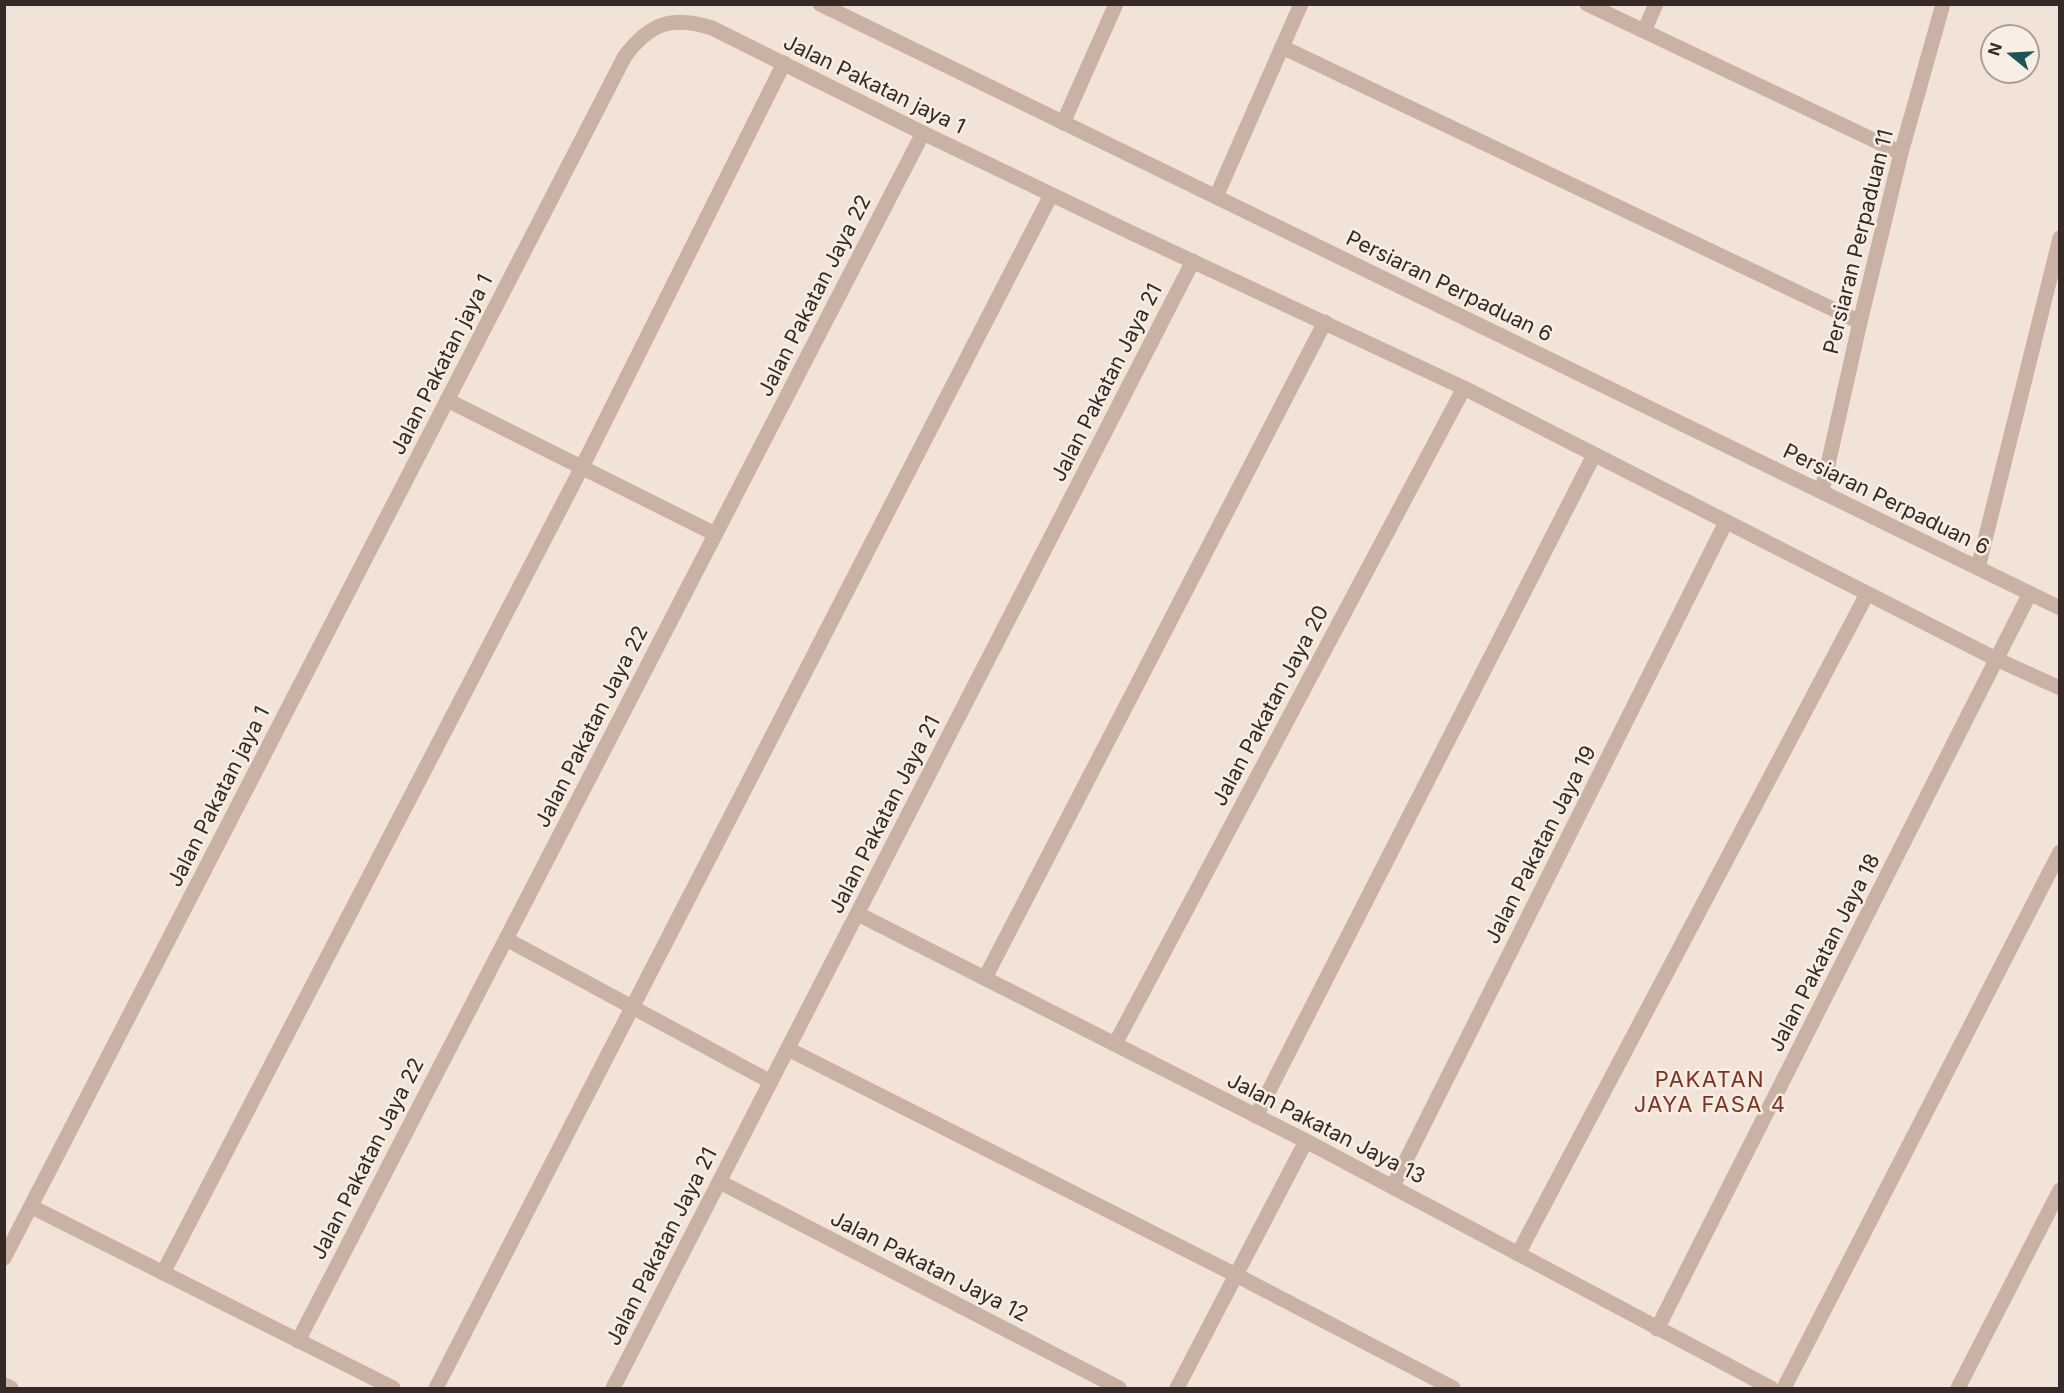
<!DOCTYPE html>
<style>
body{margin:0}
#map{position:relative;width:2064px;height:1393px;overflow:hidden;background:#f1e3d8;font-family:Inter,sans-serif}
canvas{display:block}
.frame{position:absolute;inset:0;border:6px solid #342926;pointer-events:none}
.north{position:absolute;left:1980px;top:24px;width:60px;height:60px;box-sizing:border-box;background:#f9eee4;border:2px solid #aa9f98;border-radius:50%;rotate:288deg;font-size:16px;font-weight:700;line-height:24px;text-align:center;color:#342926}
.north::after{content:'';display:block;margin:auto;width:21px;height:27px;background:#1b5555;clip-path:polygon(50% 0,100% 100%,50% 72%,0 100%)}
</style>
<div id="map">
<canvas width="2064" height="1393"></canvas>
<div class="frame"></div>
<div class="north">N</div>
</div>
<script>
const g = document.querySelector('canvas').getContext('2d');
g.lineJoin = 'round';
function trace(path, color, width, dash) { g.strokeStyle = color; g.lineWidth = width; g.lineCap = dash ? 'butt' : 'round'; g.setLineDash(dash || []); g.stroke(path); }
function label(font, color, halo, rows, align = 'center') {
  g.font = font + ' Inter,sans-serif'; g.lineWidth = 5; g.setLineDash([]); g.textBaseline = 'middle'; g.strokeStyle = halo; g.fillStyle = color; for (const [text, x, y, turn = 0] of rows) {
    g.save(); g.translate(x, y); g.rotate((+turn || 0) * Math.PI / 180); g.textAlign = isNaN(turn) ? turn : align; if (halo) g.strokeText(text, 0, 0); g.fillText(text, 0, 0); g.restore();
  }
}
trace(new Path2D(`
 M1282 47 1860 322
 M1063 123 1116 4
 M447 400 715 534
 M1978 568 2060 238
 M985 978 1325 322
 M788 1049 1236 1275 1453 1388
 M1256 1116 1594 455
 M1518 1254 1867 594
 M163 1273 582 467 784 63
 M436 1388 1051 195
 M1177 1388 1306 1141
 M1784 1388 2060 852`), '#c9b2a4', 15);
trace(new Path2D(`
 M820 4 2060 608
 M1587 4 1901 153
 M1644 31 1656 4
 M1216 197 1301 4
 M1822 491 1860 322 1901 153 1943 4
 M858 914 1306 1141 1771 1388
 M506 939 771 1082
 M1115 1044 1464 388
 M720 1182 1119 1388
 M1393 1186 1726 522
 M32 1207 393 1388
 M4 1258 625 56C650 23 672 15 712 28L923 133 1134 234 1464 388 1998 660 2060 688
 M1657 1329 2030 593
 M298 1341 923 133
 M4 1385 11 1388
 M613 1388 1193 261
 M1958 1388 2060 1190`), '#c9b2a4', 15);
label('21px', '#342926', '#f9eee4', [
 ["Jalan Pakatan jaya 1",874,85,26],
 ["Persiaran Perpaduan 11",1859,242,-76],
 ["Persiaran Perpaduan 6",1449,287,26],
 ["Jalan Pakatan Jaya 22",815,296,-63],
 ["Jalan Pakatan jaya 1",442,365,-63],
 ["Jalan Pakatan Jaya 21",1107,383,-63],
 ["Persiaran Perpaduan 6",1886,500,26],
 ["Jalan Pakatan Jaya 20",1271,706,-62],
 ["Jalan Pakatan Jaya 22",592,727,-63],
 ["Jalan Pakatan jaya 1",219,797,-63],
 ["Jalan Pakatan Jaya 21",885,815,-63],
 ["Jalan Pakatan Jaya 19",1541,845,-63],
 ["Jalan Pakatan Jaya 18",1825,953,-63],
 ["Jalan Pakatan Jaya 13",1326,1129,27],
 ["Jalan Pakatan Jaya 22",368,1159,-63],
 ["Jalan Pakatan Jaya 21",662,1247,-63],
 ["Jalan Pakatan Jaya 12",929,1267,27]
]);
g.letterSpacing = '1.5px';
label('22px', '#83301e', '#f9eee4', [
 ["PAKATAN",1710,1080],
 ["JAYA FASA 4",1710,1105]
]);
g.letterSpacing = '0px';
</script>
